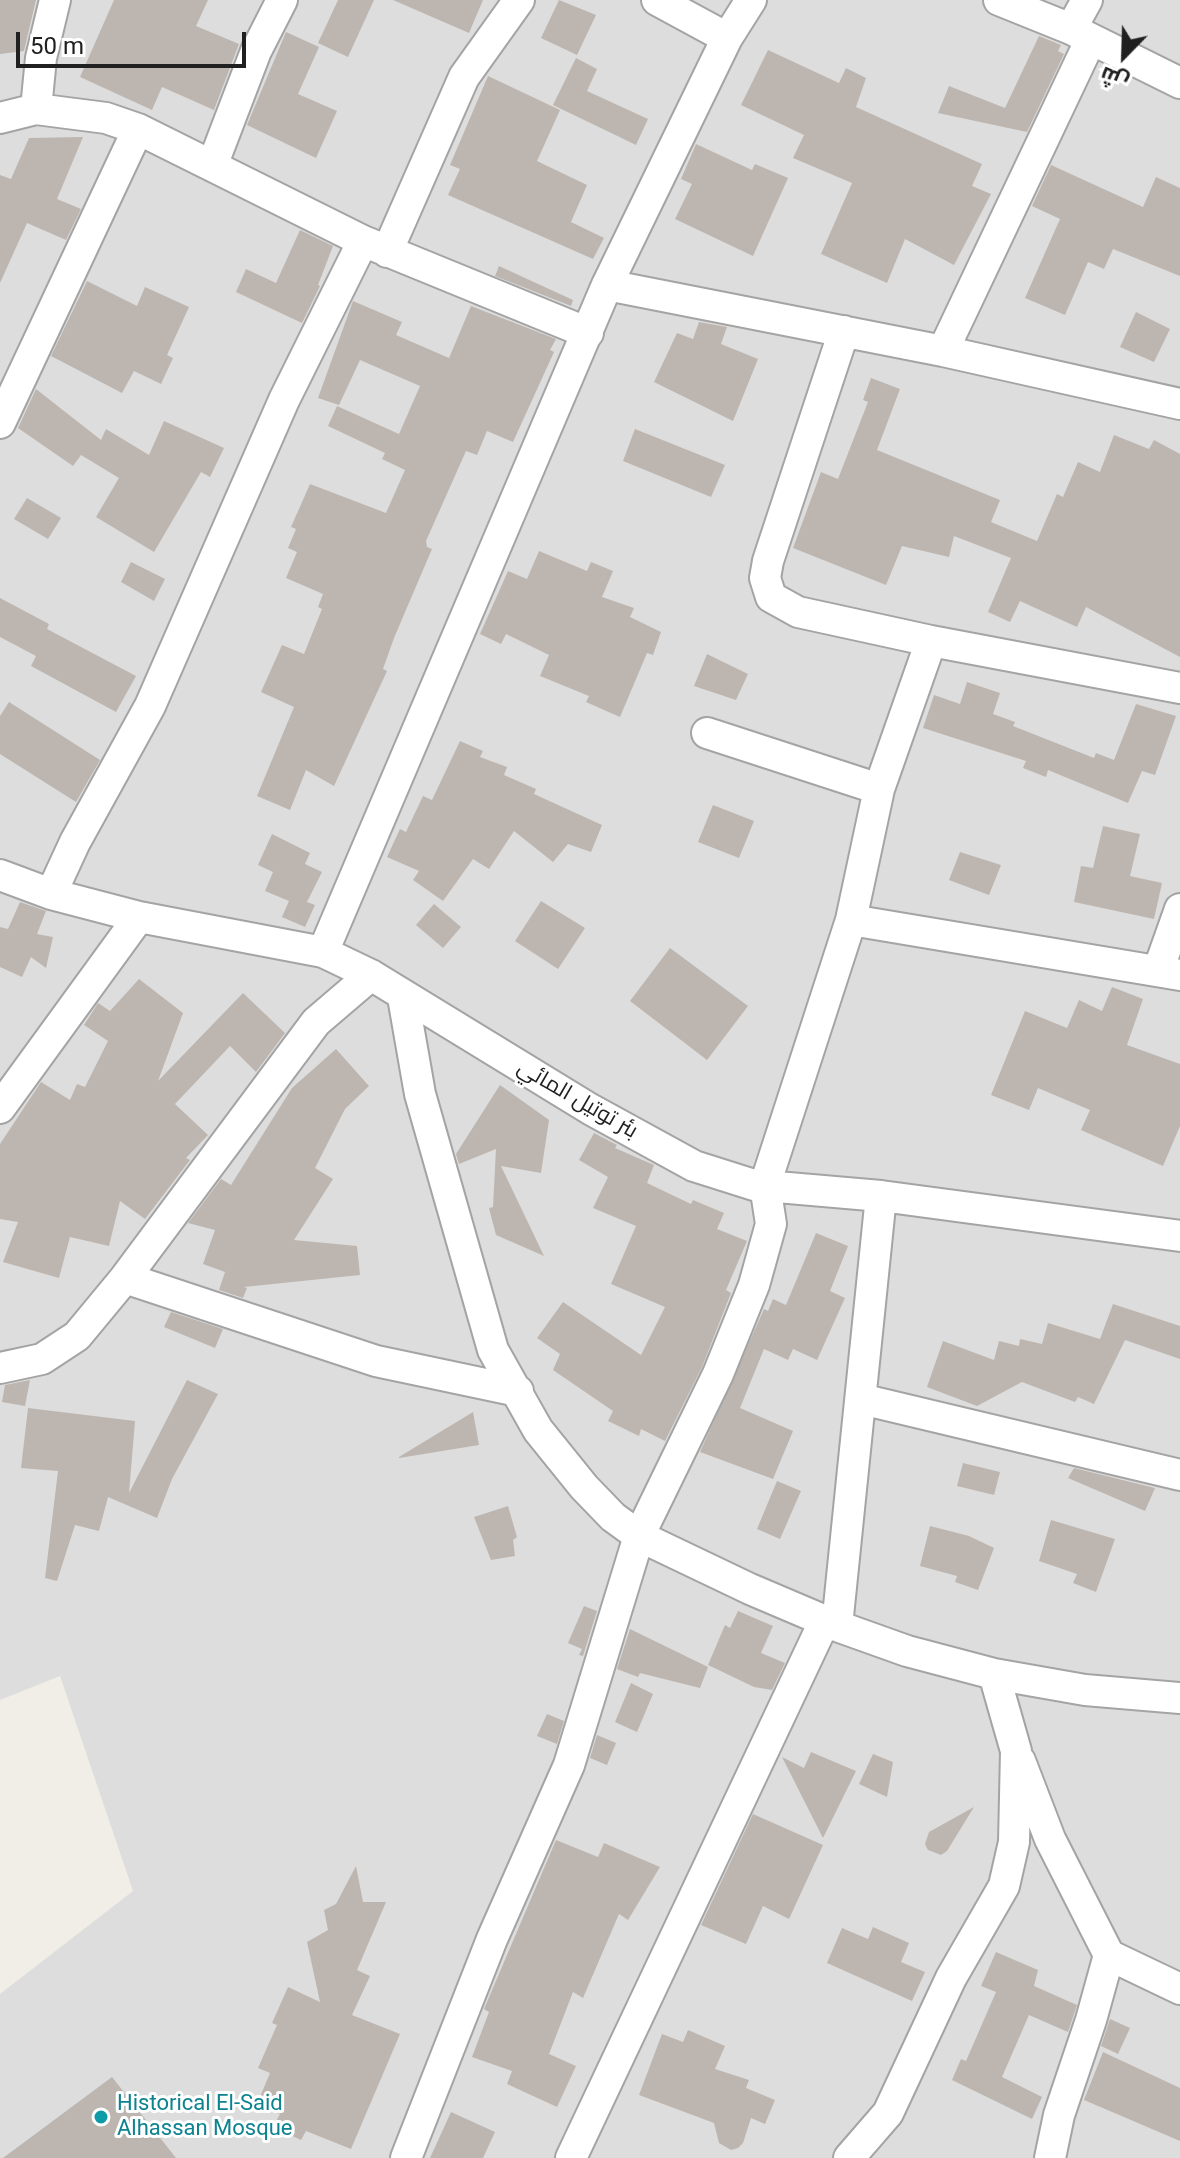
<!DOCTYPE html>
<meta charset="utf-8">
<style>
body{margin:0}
#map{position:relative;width:1180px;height:2158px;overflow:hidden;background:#f0eee7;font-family:Roboto,Cairo,sans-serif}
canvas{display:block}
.north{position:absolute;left:1084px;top:16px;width:80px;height:80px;-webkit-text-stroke:6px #fff;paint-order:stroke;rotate:203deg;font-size:22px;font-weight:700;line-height:32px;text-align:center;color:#202020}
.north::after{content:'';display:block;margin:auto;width:28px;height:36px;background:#202020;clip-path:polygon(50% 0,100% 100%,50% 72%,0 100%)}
.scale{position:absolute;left:16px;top:32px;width:230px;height:36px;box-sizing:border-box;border:4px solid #202020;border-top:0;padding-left:10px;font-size:24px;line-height:28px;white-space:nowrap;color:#202020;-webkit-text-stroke:6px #fff;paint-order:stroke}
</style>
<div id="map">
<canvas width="1180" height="2158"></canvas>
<div class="north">ش</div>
<div class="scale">50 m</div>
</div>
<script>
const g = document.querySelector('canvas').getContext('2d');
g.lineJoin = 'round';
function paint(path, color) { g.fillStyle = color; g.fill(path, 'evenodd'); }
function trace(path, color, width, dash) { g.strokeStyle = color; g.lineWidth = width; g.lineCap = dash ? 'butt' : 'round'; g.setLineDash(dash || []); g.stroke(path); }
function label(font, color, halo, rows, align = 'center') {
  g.font = font + ' Roboto,Cairo,sans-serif'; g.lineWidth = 6; g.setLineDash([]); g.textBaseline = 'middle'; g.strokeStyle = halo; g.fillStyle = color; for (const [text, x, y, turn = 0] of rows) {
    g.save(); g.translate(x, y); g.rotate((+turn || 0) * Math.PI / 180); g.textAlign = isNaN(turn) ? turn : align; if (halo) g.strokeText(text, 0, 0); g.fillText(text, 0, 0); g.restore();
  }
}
paint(new Path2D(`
 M0 0H1180V2158H0V1994L133 1891 60 1676 0 1700Z`), '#dedddd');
paint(new Path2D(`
 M0 0H36L24 51 0 54Z
 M114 0H208L196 26 239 44 214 110 162 87 152 110 80 77Z
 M338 0H374L348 57 318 43Z
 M393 0H483L469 33Z
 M559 0 596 15 577 55 541 38Z
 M286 32 319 47 298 94 337 111 316 158 247 125Z
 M1039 36 1061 45 1058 51 1064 54 1027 132 938 113 949 86 1005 108Z
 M768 50 839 83 846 68 866 78 856 107 982 164 972 186 991 194 954 265 905 239 887 283 821 254 852 183 793 158 804 135 741 105Z
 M576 58 597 69 587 91 648 119 636 145 553 105Z
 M488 76 560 110 537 161 587 185 571 222 604 238 593 259 448 195 460 169 450 165Z
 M83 137 57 199 81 209 66 240 27 223 0 283V175L11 179 29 138Z
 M696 144 752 170 755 164 788 178 753 256 675 219 692 184 681 179Z
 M1051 165 1143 207 1156 177 1180 188V276L1113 249 1104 269 1088 262 1065 315 1025 298 1060 219 1032 206Z
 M300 230 333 246 318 285 320 286 302 323 236 292 246 269 276 283Z
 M499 266 573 300 571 306 495 276Z
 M87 281 137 306 145 287 189 307 167 355 173 358 161 384 134 371 122 393 51 356Z
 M353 301 402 322 396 335 449 358 471 306 556 339 550 350 554 352 513 442 487 431 477 455 466 451 426 541 427 547 432 549 394 638 383 669 387 671 334 786 306 770 290 810 257 796 294 707 261 692 282 645 304 654 322 609 318 607 323 594 286 578 297 552 288 548 296 529 291 527 310 484 386 513 405 470 382 459 385 453 328 426 337 406 399 434 420 386 360 360 339 405 318 398Z
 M1136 312 1170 329 1154 362 1120 347Z
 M699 322 727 327 721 344 758 359 733 421 654 382 677 333 693 339Z
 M871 378 900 389 877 450 1000 500 991 522 1037 541 1057 494 1063 497 1078 462 1100 472 1114 435 1149 449 1154 440 1180 454V657L1086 607 1077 627 1020 601 1010 622 988 612 1011 558 954 536 949 557 902 546 886 585 793 548 821 472 838 479 868 402 863 400Z
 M36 389 101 440 106 429 149 455 164 421 224 448 210 477 201 472 154 552 96 517 119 478 81 455 73 466 18 428Z
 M635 429 725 465 711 497 623 461Z
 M27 498 61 518 48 539 14 519Z
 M539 551 587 571 591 562 613 571 602 597 634 608 630 617 661 632 653 655 647 653 620 717 586 702 589 696 540 676 549 655 506 634 501 644 480 634 508 571 527 579Z
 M131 562 165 579 154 601 121 582Z
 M0 598 49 624 47 629 136 676 116 712 31 666 36 656 0 637Z
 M707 654 748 674 736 700 694 686Z
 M967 682 1000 693 993 714 1015 722 1013 726 1094 758 1096 753 1114 760 1136 704 1176 716 1155 775 1142 771 1128 803 1048 770 1046 777 1023 768 1026 761 923 728 934 695 960 704Z
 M9 702 100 760 76 802 0 754V716Z
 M460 741 483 751 480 757 507 767 504 775 536 789 534 794 602 825 591 852 568 844 553 862 514 831 489 869 473 859 443 901 413 880 419 871 387 857 400 829 406 832 423 796 432 800Z
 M713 805 754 821 739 858 698 842Z
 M1103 826 1140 834 1130 876 1162 883 1154 919 1074 902 1081 866 1093 868Z
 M272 834 310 853 305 864 322 872 307 902 315 905 305 927 282 917 289 901 265 891 273 872 258 865Z
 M960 852 1001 865 989 895 949 880Z
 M541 901 585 928 558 969 515 941Z
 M20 902 46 911 37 934 53 937 46 968 31 957 22 977 0 967V927L8 929Z
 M434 904 461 927 443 948 416 925Z
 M670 948 748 1006 707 1060 630 1001Z
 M139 979 183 1013 158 1081 243 993 285 1033 256 1072 230 1046 175 1104 208 1135 186 1158 190 1160 145 1219 120 1201 109 1246 70 1237 59 1278 3 1262 18 1222 0 1219V1144L41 1082 70 1100 77 1084 85 1087 108 1041 84 1025 98 1003 110 1011Z
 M1112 987 1143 999 1127 1045 1180 1064V1126L1163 1166 1081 1130 1090 1110 1038 1088 1029 1110 991 1095 1025 1011 1067 1028 1079 1000 1102 1011Z
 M336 1049 369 1086 345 1109 315 1168 333 1179 294 1240 357 1246 360 1275 244 1287 247 1288 243 1298 219 1290 225 1272 203 1264 215 1230 188 1223 221 1179 231 1185 292 1088Z
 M500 1085 549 1120 541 1173 501 1166 544 1256 496 1235 489 1208 493 1207 496 1149 459 1164 456 1154Z
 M594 1133 617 1145 615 1148 654 1165 647 1183 691 1204 693 1200 724 1213 717 1229 747 1241 726 1290 731 1293 702 1367 665 1441 641 1429 639 1436 608 1421 613 1411 553 1370 560 1354 537 1338 563 1302 641 1355 665 1307 611 1284 636 1226 593 1208 608 1177 579 1160Z
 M816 1233 848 1246 830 1291 845 1298 817 1360 793 1349 788 1360 764 1349 740 1408 793 1431 773 1479 700 1452 764 1309 768 1311 773 1299 786 1305Z
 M1113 1304 1180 1326V1359L1125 1340 1094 1404 1078 1397 1075 1402 1022 1382 977 1406 927 1387 943 1341 994 1360 999 1341 1019 1346 1020 1339 1042 1344 1048 1323 1100 1339Z
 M171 1312 223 1329 215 1348 164 1327Z
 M30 1380 25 1406 2 1402 5 1385Z
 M187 1380 218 1394 172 1479 157 1518 108 1497 99 1531 75 1525 57 1581 45 1578 58 1471 21 1468 28 1408 135 1421 129 1493Z
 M473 1412 479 1445 399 1458V1457Z
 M963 1463 1000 1472 994 1495 957 1486Z
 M1074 1468 1155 1488 1145 1511 1068 1478Z
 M777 1481 801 1491 780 1539 757 1529Z
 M508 1506 517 1537 513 1540 515 1556 491 1560 474 1517Z
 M1051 1520 1115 1539 1096 1592 1073 1583 1077 1574 1039 1561Z
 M930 1526 969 1536 994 1548 978 1590 955 1582 957 1576 920 1566Z
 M584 1606 597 1611 583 1656 579 1655 582 1649 568 1643Z
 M738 1611 773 1626 761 1653 785 1663 772 1690 754 1687 708 1665 725 1625 730 1628Z
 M630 1629 708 1667 700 1688 640 1673 638 1677 617 1669Z
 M631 1683 653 1694 637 1732 615 1722Z
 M547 1714 564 1721 557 1744 537 1736Z
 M597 1735 616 1743 607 1765 590 1758Z
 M811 1752 856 1771 823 1838 782 1757 804 1768Z
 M873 1754 893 1762 887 1797 859 1784Z
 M974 1807 947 1851 941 1855 928 1850 925 1844 929 1832Z
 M753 1814 823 1845 789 1919 763 1906 746 1944 701 1925Z
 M556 1840 598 1857 604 1843 660 1867 628 1920 619 1914 583 1998 573 1992 549 2054 576 2066 557 2107 507 2084 512 2071 472 2057 489 2012 484 2009Z
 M356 1866 363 1902H386L357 1970 370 1976 352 2015 400 2034 351 2149 306 2131 301 2140 273 2127 280 2114 257 2104 270 2073 258 2068 277 2025 272 2023 288 1987 320 2002 307 1942 328 1930 324 1910 336 1904Z
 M873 1927 909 1943 901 1962 925 1972 912 2001 827 1963 842 1928 868 1939Z
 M996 1952 1038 1970 1034 1986 1077 2005 1068 2032 1029 2015 1002 2077 1042 2097 1032 2119 952 2080 961 2059 966 2061 996 1992 981 1986Z
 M1110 2019 1130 2028 1118 2054 1101 2046Z
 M688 2030 725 2046 715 2069 749 2080 746 2088 775 2100 765 2124 751 2118 743 2143 738 2148 731 2150 719 2143 714 2123 639 2095 662 2034 683 2042Z
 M1103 2052 1180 2088V2141L1084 2100Z
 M112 2077 176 2158H3Z
 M451 2112 495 2132 483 2158H430Z`), '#bdb6b0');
const street = new Path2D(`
 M657 0 727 38
 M999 0 1071 29 1180 83
 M1071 29 1087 0
 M36 109 41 58 55 0
 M0 118 36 109 106 118 138 129 363 241 588 333
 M212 166 256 51 282 0
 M387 252 464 77 519 0
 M607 285 943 351 1180 404
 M844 331 768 561 765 578 771 597 798 612 931 641 1180 688
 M943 351 1090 41
 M0 423 138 129
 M707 733 879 789
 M0 875 51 894 139 917 323 952 371 975 590 1109 694 1166 754 1185 881 1196 1180 1236
 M51 894 75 842 150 706 284 400 363 241
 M851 920 1180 975
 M323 952 607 285 727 38 751 0
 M1158 971 1180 909
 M403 997 420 1094 493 1350 538 1430 584 1487 613 1517 639 1536 750 1589 837 1626 907 1651 994 1674 1085 1690 1180 1698
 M0 1108 139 917
 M125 1278 376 1361 518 1391
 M0 1368 42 1359 77 1336 125 1278 316 1022 371 975
 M861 1399 1180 1475
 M837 1626 881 1196
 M1020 1761 1050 1839 1109 1955 1091 2020 1059 2115 1050 2158
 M1109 1955 1180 1989
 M406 2158 492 1939 569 1765 639 1536 718 1374 754 1285 771 1224 765 1185 851 920 879 789 931 641
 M571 2158 825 1620
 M849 2158 888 2113 951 1978 1004 1886 1014 1842 1016 1751 994 1674`);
trace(street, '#a4a4a4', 34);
trace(street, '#fff', 30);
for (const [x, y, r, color] of [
 [101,2117,8,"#0f9aa8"]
]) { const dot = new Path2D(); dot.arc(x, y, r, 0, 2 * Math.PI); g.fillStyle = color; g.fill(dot); trace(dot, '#fff', 3); }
label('22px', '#202020', '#fff', [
 ["بئر توتيل المائي",577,1100,30]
]);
label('22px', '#0d838f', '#fff', [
 ["Historical El-Said",117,2104],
 ["Alhassan Mosque",117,2129]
], 'left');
</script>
